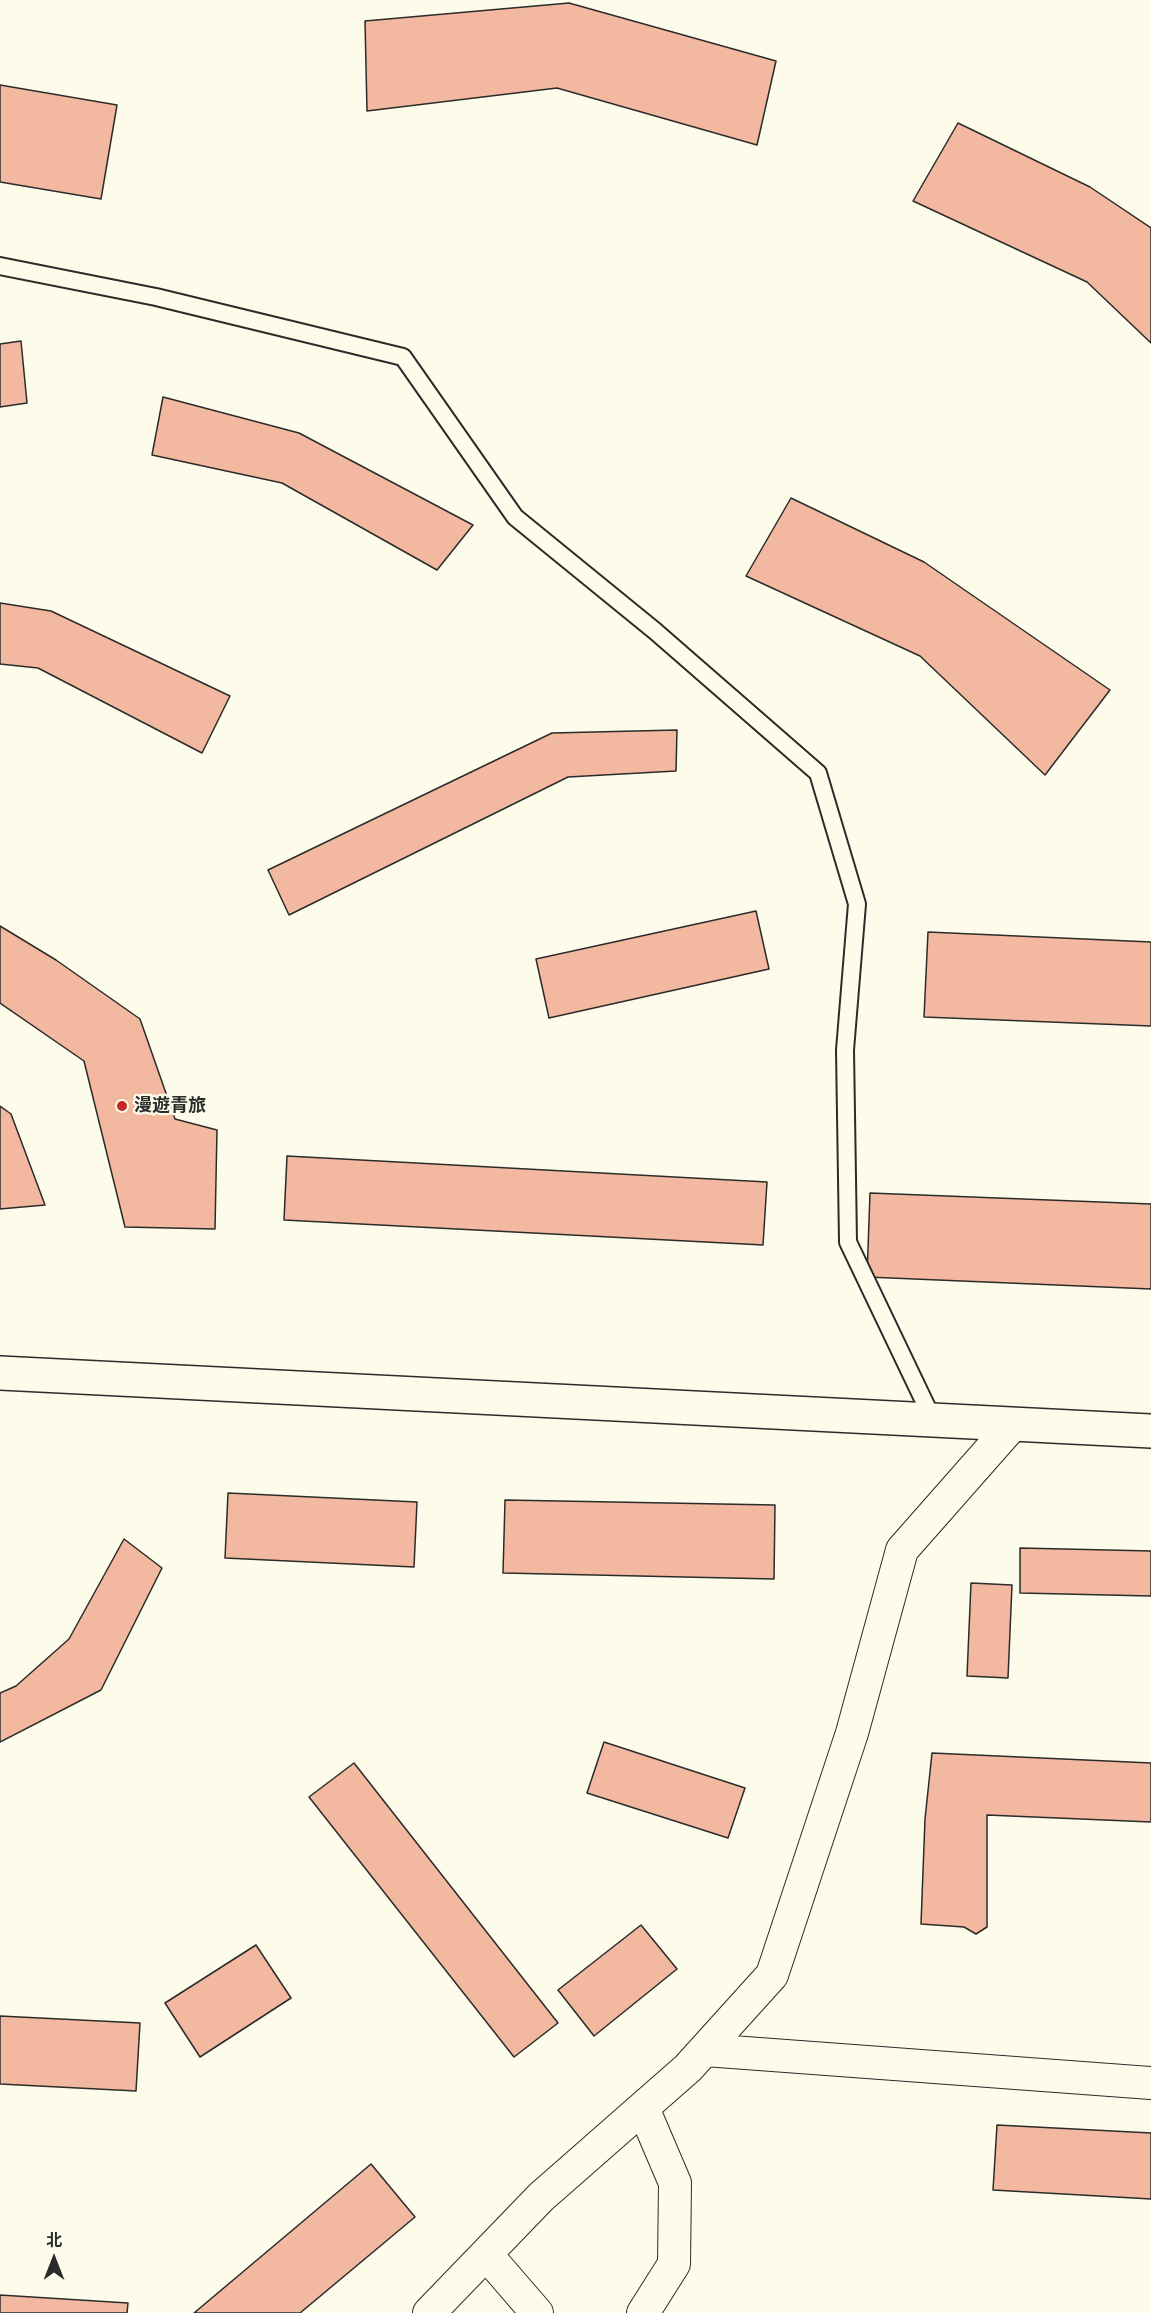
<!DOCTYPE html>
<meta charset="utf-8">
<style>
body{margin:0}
#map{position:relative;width:1151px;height:2313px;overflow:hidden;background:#fdfbea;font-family:Arial,"Noto Sans SC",sans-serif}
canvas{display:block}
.north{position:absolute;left:24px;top:2229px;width:60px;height:60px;-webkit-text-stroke:4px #fdfbea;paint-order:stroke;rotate:0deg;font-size:16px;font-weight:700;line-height:24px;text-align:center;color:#2b2b2b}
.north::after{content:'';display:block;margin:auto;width:21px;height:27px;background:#2b2b2b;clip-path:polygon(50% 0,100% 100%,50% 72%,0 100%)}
</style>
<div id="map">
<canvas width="1151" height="2313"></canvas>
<div class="north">北</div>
</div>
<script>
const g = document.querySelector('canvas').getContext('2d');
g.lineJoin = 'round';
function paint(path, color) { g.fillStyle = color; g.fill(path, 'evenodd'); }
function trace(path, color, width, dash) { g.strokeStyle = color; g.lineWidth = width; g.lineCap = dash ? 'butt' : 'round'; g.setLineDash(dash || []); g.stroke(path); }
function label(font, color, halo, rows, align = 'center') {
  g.font = font + ' Arial,"Noto Sans SC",sans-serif'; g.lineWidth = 4.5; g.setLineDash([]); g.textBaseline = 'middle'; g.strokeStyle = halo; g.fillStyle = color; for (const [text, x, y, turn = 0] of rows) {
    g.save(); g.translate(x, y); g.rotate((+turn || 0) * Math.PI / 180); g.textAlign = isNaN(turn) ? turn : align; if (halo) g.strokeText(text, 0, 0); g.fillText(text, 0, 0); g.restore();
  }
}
const building = new Path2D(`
 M569 3 776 61 757 145 557 88 367 111 365 21Z
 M0 85 117 105 101 199 0 182Z
 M958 123 1090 187 1151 228V343L1087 282 913 201Z
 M21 341 27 403 0 407V344Z
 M163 397 299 433 473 525 437 570 282 483 152 455Z
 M791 498 924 562 1110 690 1045 775 920 656 746 576Z
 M0 603 51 611 230 696 202 753 38 668 0 664Z
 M677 730 676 771 568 777 289 915 268 870 552 733Z
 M756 911 769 969 549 1018 536 959Z
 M0 926 56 960 140 1019 175 1119 217 1130 215 1229 125 1227 84 1061 0 1003Z
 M928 932 1151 942V1026L924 1017Z
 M0 1106 11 1114 45 1205 0 1209Z
 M287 1156 767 1182 763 1245 284 1220Z
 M870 1193 1151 1204V1289L867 1277Z
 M228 1493 417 1502 414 1567 225 1558Z
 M505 1500 775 1505 774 1579 503 1573Z
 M124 1539 162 1568 101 1690 0 1742V1693L16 1686 69 1639Z
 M1020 1548 1151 1551V1596L1020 1593Z
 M971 1583 1012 1585 1008 1678 967 1676Z
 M604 1742 745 1788 728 1838 587 1793Z
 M932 1753 1151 1763V1822L987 1815V1927L976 1934 964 1927 921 1924 925 1819Z
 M354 1763 558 2023 514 2057 309 1797Z
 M641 1925 677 1969 594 2036 558 1990Z
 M256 1945 291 1998 200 2057 165 2003Z
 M0 2016 140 2023 136 2091 0 2084Z
 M997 2125 1151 2133V2199L993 2190Z
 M371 2164 415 2217 300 2313H194Z
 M0 2295 128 2303 127 2313H0Z`);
paint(building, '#f2b8a0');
trace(building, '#2b2b2b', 1.5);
const lane = new Path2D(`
 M0 266 156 297 403 357 515 517 655 631 818 773 857 904 845 1050 848 1242 933 1420`);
const street = new Path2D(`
 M705 2050 1151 2083
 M486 2254 537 2313
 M429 2313 541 2197 688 2068 772 1975 852 1733 902 1550 1013 1424
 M643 2313 674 2264 675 2183 643 2108`);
const secondary = new Path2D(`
 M0 1373 1151 1431`);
trace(lane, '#2b2b2b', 20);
trace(street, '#2b2b2b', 34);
trace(secondary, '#2b2b2b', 36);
trace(lane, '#fdfbea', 16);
trace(street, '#fdfbea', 32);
trace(secondary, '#fdfbea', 33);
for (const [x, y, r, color] of [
 [122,1106,6,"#c62828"]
]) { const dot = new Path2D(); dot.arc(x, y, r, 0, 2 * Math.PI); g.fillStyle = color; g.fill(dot); trace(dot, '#fdfbea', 2); }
label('bold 18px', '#2b2b2b', '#fdfbea', [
 ["漫遊青旅",134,1106]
], 'left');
</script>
